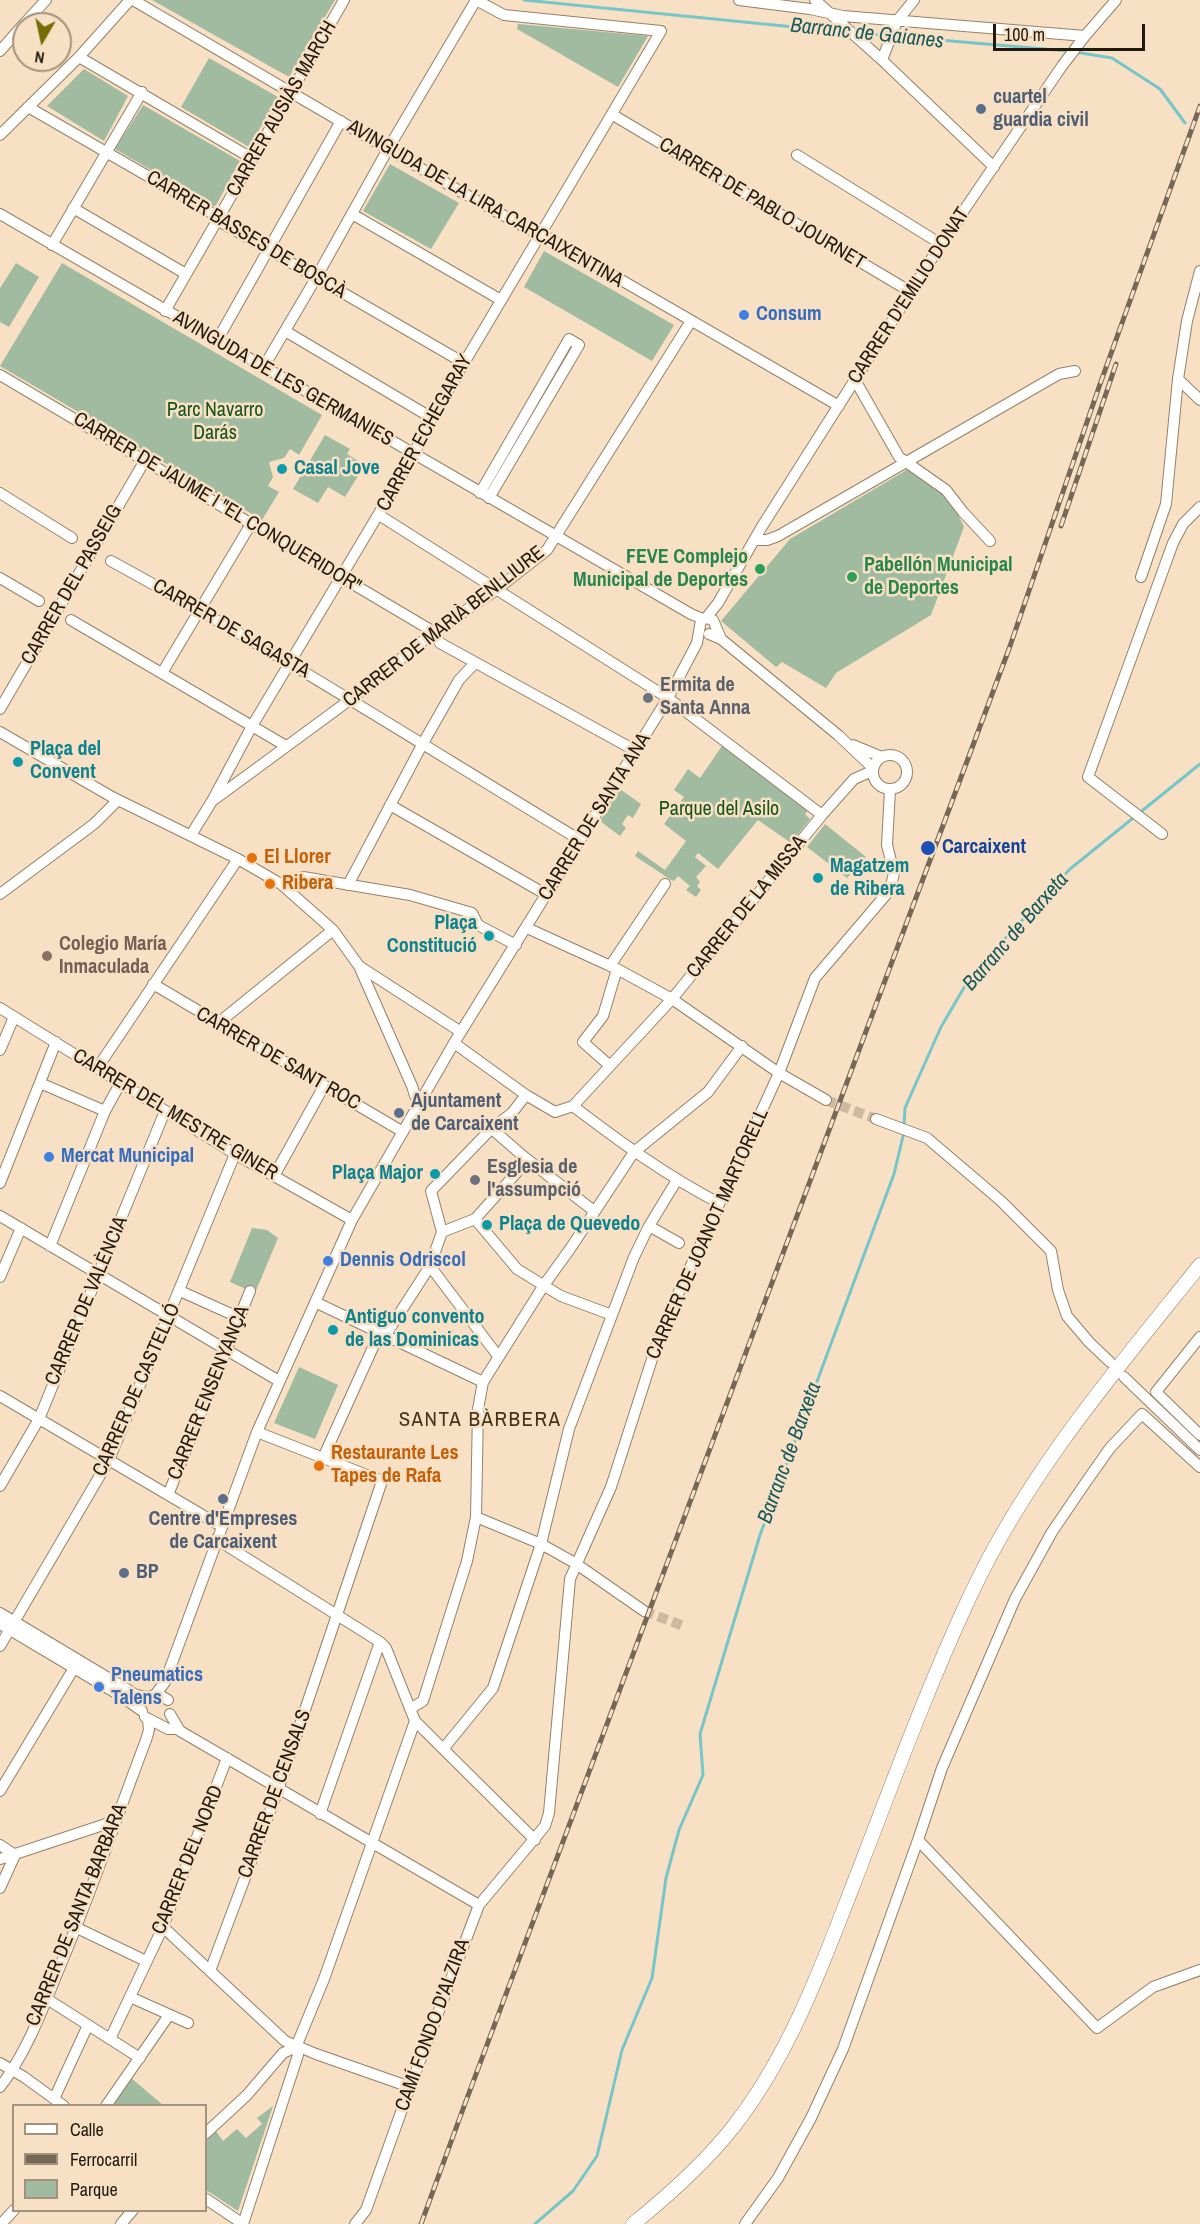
<!DOCTYPE html>
<meta charset="utf-8">
<style>
body{margin:0}
#map{position:relative;width:1200px;height:2224px;overflow:hidden;background:#f8e0c4;font-family:"Archivo Narrow",sans-serif}
canvas{display:block}
.legend{position:absolute;left:12px;top:2104px;width:195px;height:108px;box-sizing:border-box;background:#f8e0c4;border:2px solid #a2917c;margin:0;padding:8px 10px;list-style:none;font-size:18px;color:#221a0f}
.legend li{display:flex;align-items:center;gap:12px;height:30px}
.legend b{width:30px;border:2px solid #a2917c}
.north{position:absolute;left:12px;top:12px;width:60px;height:60px;box-sizing:border-box;background:#f8e0c4;border:2px solid #a2917c;border-radius:50%;rotate:189deg;font-size:16px;font-weight:700;line-height:24px;text-align:center;color:#221a0f}
.north::after{content:'';display:block;margin:auto;width:21px;height:27px;background:#786b04;clip-path:polygon(50% 0,100% 100%,50% 72%,0 100%)}
.scale{position:absolute;left:993px;top:24px;width:152px;height:27px;box-sizing:border-box;border:3px solid #221a0f;border-top:0;padding-left:8px;font-size:18px;line-height:21px;white-space:nowrap;color:#221a0f;-webkit-text-stroke:4px #f8e0c4;paint-order:stroke}
</style>
<div id="map">
<canvas width="1200" height="2224"></canvas>
<ul class="legend">
<li><b style="height:8px;background:#fff"></b>Calle</li>
<li><b style="height:8px;background:#766856"></b>Ferrocarril</li>
<li><b style="height:16px;background:#a0bb9f"></b>Parque</li>
</ul>
<div class="north">N</div>
<div class="scale">100 m</div>
</div>
<script>
const g = document.querySelector('canvas').getContext('2d');
g.lineJoin = 'round';
function paint(path, color) { g.fillStyle = color; g.fill(path, 'evenodd'); }
function trace(path, color, width, dash) { g.strokeStyle = color; g.lineWidth = width; g.lineCap = dash ? 'butt' : 'round'; g.setLineDash(dash || []); g.stroke(path); }
function label(font, color, halo, rows, align = 'center') {
  g.font = font + ' "Archivo Narrow",sans-serif'; g.lineWidth = 5; g.setLineDash([]); g.textBaseline = 'middle'; g.strokeStyle = halo; g.fillStyle = color; for (const [text, x, y, turn = 0] of rows) {
    g.save(); g.translate(x, y); g.rotate((+turn || 0) * Math.PI / 180); g.textAlign = isNaN(turn) ? turn : align; if (halo) g.strokeText(text, 0, 0); g.fillText(text, 0, 0); g.restore();
  }
}
paint(new Path2D(`
 M152 0H335L289 77Z
 M518 24 648 36 618 87 517 29Z
 M209 58 278 97 249 147 181 107Z
 M84 69 128 96 104 141 47 106Z
 M143 105 240 161 215 207 115 149Z
 M390 164 459 203 431 249 363 211Z
 M544 251 674 325 652 361 524 287Z
 M16 263 39 277 9 327 0 322V288Z
 M62 263 322 415 299 455 290 449 284 458 269 462 273 477 268 486 279 492 262 520 0 366Z
 M325 435 350 449 347 454 365 465 345 497 328 487 318 503 293 489Z
 M910 468C936 487 951 496 964 527L931 615 836 673 826 688 782 662 776 667 721 621 790 539Z
 M722 746 809 809 805 814 810 819 791 843 758 820 718 869 698 853 695 857 706 866 696 877 700 882 697 886 701 890 696 897 686 890 690 886 678 876 674 881 671 880 635 856 638 851 665 870 686 841 664 824 684 797 674 790 688 769 700 778Z
 M620 789 641 804 633 818 628 815 622 824 626 828 620 836 600 821Z
 M825 824 866 857 847 878 807 847Z
 M252 1228 267 1230 278 1238 255 1293 230 1282Z
 M299 1367 338 1385 315 1439 274 1423Z
 M131 2078 163 2105 110 2106Z
 M273 2106 238 2211 206 2190V2141L215 2130 223 2141 237 2129 246 2138 262 2124 257 2118Z`), '#a0bb9f');
trace(new Path2D(`
 M524 0 844 32
 M857 33 1068 51
 M1075 52 1112 58 1160 89 1185 123
 M904 1125 905 1108 941 1027 972 974 1070 869 1200 764
 M535 2224 573 2191 597 2156 622 2050 652 1978 666 1878 679 1830 703 1775 700 1734 760 1535 894 1174 904 1132`), '#76c6c9', 3);
trace(new Path2D(`
 M826 1100 876 1119
 M644 1611 686 1627`), '#cdb8a0', 10, [10, 5]);
const minor = new Path2D(`
 M133 0 463 193 528 229 545 236 839 406
 M739 0 810 9 843 16 1085 36
 M815 0 882 60 994 167
 M24 24 46 0
 M0 51 24 24
 M79 57 253 159
 M882 60 897 21 914 0
 M28 107 210 212 219 217 224 224 464 363
 M613 115 911 292
 M0 135 79 57 130 0
 M797 155 941 244
 M73 208 186 274
 M0 214 691 614 703 619
 M352 214 501 300
 M52 245 142 92
 M165 311 344 0
 M285 331 432 418
 M215 340 219 337 341 121
 M0 375 434 632 440 643 636 751
 M1178 379 1200 400
 M855 380 899 457 946 490 963 512 990 541
 M0 493 72 538
 M480 493 569 339 579 345 489 498
 M379 515 668 698 822 815
 M754 540H767L778 536 1059 374 1075 371
 M111 561C271 648 424 746 580 840
 M1141 577 1166 504 1178 379 1187 321 1200 271
 M0 578 39 601
 M706 618 718 603 761 528 941 244 1062 66 1085 36 1116 0
 M71 620 286 746
 M709 634 721 639 838 735 873 768
 M162 673 251 524
 M0 709 144 462
 M0 732 112 797 238 859 281 884 333 930 359 966 412 1086 418 1105
 M853 745 882 757
 M873 772a17 17 0 1 1 34 0a17 17 0 1 1-34 0Z
 M215 799 351 699 434 632 496 590 547 550 691 321
 M390 805 547 895
 M1162 834 1088 777 1173 543 1183 524 1200 507
 M191 835 212 801 252 726 409 463 432 418 464 363 661 31 504 15 476 0 388 149 316 278 263 368
 M281 884 303 877 410 895 472 913 478 925 516 945
 M348 885 422 745 459 680 475 663
 M0 894 94 824 118 800
 M527 928 617 969 672 999 779 1073 826 1100
 M359 966 461 1032
 M610 966 665 884
 M153 984 403 1132
 M0 1008 235 1154 352 1220
 M217 1024 333 930
 M454 1043 526 1095 555 1112 573 1106
 M0 1050 14 1017
 M609 1065 583 1042 603 1016 617 969
 M98 1067 238 859
 M40 1083 105 1111
 M573 1106 672 999 822 815 854 779 872 771
 M573 1106C620 1142 667 1176 719 1203
 M876 1119 927 1138 1001 1201 1051 1251 1058 1290 1067 1316 1089 1342 1110 1362
 M492 1129 523 1156 594 1211
 M274 1176 324 1086
 M0 1183 56 1042
 M0 1216 279 1381
 M475 1219 517 1269 561 1296 612 1315
 M649 1226 679 1243
 M442 1232 431 1191 490 1130 512 1113 526 1095
 M50 1246 105 1111 121 1082
 M430 1266 498 1356
 M0 1277 21 1228
 M180 1291 240 1318
 M315 1302 483 1382
 M385 1336 430 1266 442 1232 475 1219 528 1160
 M1200 1337 1156 1392 1200 1435
 M1124 1377 1200 1450
 M0 1396 221 1526
 M323 1458 379 1334
 M0 1486 39 1419 165 1111
 M168 1495 250 1291
 M476 1517 541 1544 575 1563 644 1611
 M216 1539 380 1642 386 1648 415 1721 535 1840
 M0 1613 125 1688 136 1695 148 1697
 M0 1624 121 1696 142 1711
 M0 1646 109 1460 235 1154
 M155 1695 165 1682 257 1432 352 1220 454 1043 668 698 697 643 701 620 706 618 713 620 721 639
 M150 1696 158 1694 168 1700
 M410 1709 423 1701 467 1561 476 1517 478 1409 483 1382 544 1285 570 1249 634 1152 708 1092 742 1046
 M170 1714 180 1731 479 1905
 M145 1717 168 1729H178
 M444 1748 493 1688 541 1544 569 1429 634 1257 649 1226 677 1180
 M0 1791 74 1668
 M320 1814 380 1642
 M918 1840 1097 2028 1153 1987 1200 1970
 M0 1845 15 1855 0 1888
 M0 1859 115 1821
 M163 1927 285 2041 316 2054 410 2087
 M77 1928 146 1961
 M210 1971 278 1790 382 1481 257 1432
 M130 1997 188 2023
 M47 1999 140 2058
 M110 2039 163 1927 227 1758
 M0 2063 24 2077 64 2106
 M0 2087C28 2051 44 2005 61 1964 92 1890 118 1814 146 1740L149 1730 148 1720
 M54 2099 88 2025
 M106 2106 169 2015
 M206 2133 247 2095 283 2053 296 2047
 M206 2199 243 2224
 M1 2224 14 2210
 M121 2224 133 2210
 M243 2224 298 2055 296 2047 324 1979 415 1721
 M355 2224 366 2210 410 2087 479 1905 545 1826 549 1813 570 1579 611 1487 661 1331 779 1073 815 978 890 890 894 873 887 845 890 790
 M745 2224 778 2178 811 2118 843 2049 918 1840 942 1768 1015 1599 1052 1532 1086 1482 1110 1448 1142 1414 1200 1467`);
const major = new Path2D(`
 M633 2224C669 2195 705 2163 734 2126 789 2055 820 1971 852 1888 890 1790 926 1690 971 1594 1028 1472 1117 1369 1200 1265`);
trace(minor, '#958066', 12);
trace(major, '#958066', 15);
trace(minor, '#fff', 10);
trace(major, '#fff', 14);
const rail = new Path2D(`
 M1061 526 1116 364
 M421 2224 463 2109 1009 649 1099 387 1200 106`);
trace(rail, '#766856', 5);
trace(rail, '#f8e0c4', 3, [9]);
for (const [x, y, r, color] of [
 [981,109,6,"#5c6f8a"],
 [744,315,6,"#3f7fe0"],
 [282,469,6,"#0f9aa8"],
 [760,569,6,"#2e9e5b"],
 [852,577,6,"#2e9e5b"],
 [648,698,6,"#6b7280"],
 [18,762,6,"#0f9aa8"],
 [928,848,8,"#1a4fb4"],
 [252,858,6,"#e8710a"],
 [818,878,6,"#0f9aa8"],
 [270,884,6,"#e8710a"],
 [489,936,6,"#0f9aa8"],
 [47,956,6,"#8d6e63"],
 [399,1113,6,"#5c6f8a"],
 [49,1157,6,"#3f7fe0"],
 [435,1174,6,"#0f9aa8"],
 [475,1180,6,"#6b7280"],
 [487,1225,6,"#0f9aa8"],
 [328,1261,6,"#3f7fe0"],
 [333,1330,6,"#0f9aa8"],
 [319,1466,6,"#e8710a"],
 [223,1499,6,"#5c6f8a"],
 [124,1573,6,"#5c6f8a"],
 [99,1687,6,"#3f7fe0"]
]) { const dot = new Path2D(); dot.arc(x, y, r, 0, 2 * Math.PI); g.fillStyle = color; g.fill(dot); trace(dot, '#f8e0c4', 2); }
label('bold 20px', '#4e5e75', '#f8e0c4', [
 ["cuartel",993,98],
 ["guardia civil",993,121],
 ["Ajuntament",411,1102],
 ["de Carcaixent",411,1125],
 ["Centre d'Empreses",223,1520,"center"],
 ["de Carcaixent",223,1543,"center"],
 ["BP",136,1573]
], 'left');
label('20px', '#221a0f', '#f8e0c4', [
 ["CARRER AUSIÀS MARCH",282,109,-60],
 ["AVINGUDA DE LA LIRA CARCAIXENTINA",485,204,30],
 ["CARRER DE PABLO JOURNET",762,204,31],
 ["CARRER BASSES DE BOSCÀ",246,235,31],
 ["CARRER D'EMILIO DONAT",909,296,-57],
 ["AVINGUDA DE LES GERMANIES",283,379,30],
 ["CARRER ECHEGARAY",425,433,-61],
 ["CARRER DE JAUME I \"EL CONQUERIDOR\"",217,503,31],
 ["CARRER DEL PASSEIG",72,585,-60],
 ["CARRER DE MARIÀ BENLLIURE",444,627,-38],
 ["CARRER DE SAGASTA",231,629,30],
 ["CARRER DE SANTA ANA",595,817,-58],
 ["CARRER DE LA MISSA",747,907,-51],
 ["CARRER DE SANT ROC",278,1059,30],
 ["CARRER DEL MESTRE GINER",175,1115,31],
 ["CARRER DE JOANOT MARTORELL",708,1234,-66],
 ["CARRER DE VALÈNCIA",87,1301,-67],
 ["CARRER DE CASTELLÓ",137,1390,-66],
 ["CARRER ENSENYANÇA",209,1393,-68],
 ["CARRER DE CENSALS",275,1794,-70],
 ["CARRER DEL NORD",188,1860,-68],
 ["CARRER DE SANTA BARBARA",77,1915,-68],
 ["CAMÍ FONDO D'ALZIRA",433,2025,-70]
]);
label('bold 20px', '#366cbe', '#f8e0c4', [
 ["Consum",756,315],
 ["Mercat Municipal",61,1157],
 ["Dennis Odriscol",340,1261],
 ["Pneumatics",111,1676],
 ["Talens",111,1699]
], 'left');
label('20px', '#16541b', '#f8e0c4', [
 ["Parc Navarro",215,411],
 ["Darás",215,434],
 ["Parque del Asilo",719,810]
]);
label('bold 20px', '#0d838f', '#f8e0c4', [
 ["Casal Jove",294,469],
 ["Plaça del",30,750],
 ["Convent",30,773],
 ["Magatzem",830,867],
 ["de Ribera",830,890],
 ["Plaça",477,924,"right"],
 ["Constitució",477,947,"right"],
 ["Plaça Major",423,1174,"right"],
 ["Plaça de Quevedo",499,1225],
 ["Antiguo convento",345,1318],
 ["de las Dominicas",345,1341]
], 'left');
label('bold 20px', '#27864d', '#f8e0c4', [
 ["FEVE Complejo",748,558],
 ["Municipal de Deportes",748,581],
 ["Pabellón Municipal",864,566,"left"],
 ["de Deportes",864,589,"left"]
], 'right');
label('bold 20px', '#5b616d', '#f8e0c4', [
 ["Ermita de",660,686],
 ["Santa Anna",660,709],
 ["Esglesia de",487,1168],
 ["l'assumpció",487,1191]
], 'left');
label('bold 20px', '#164399', '#f8e0c4', [
 ["Carcaixent",942,848]
], 'left');
label('bold 20px', '#c56008', '#f8e0c4', [
 ["El Llorer",264,858],
 ["Ribera",282,884],
 ["Restaurante Les",331,1454],
 ["Tapes de Rafa",331,1477]
], 'left');
label('bold 20px', '#785e54', '#f8e0c4', [
 ["Colegio María",59,945],
 ["Inmaculada",59,968]
], 'left');
label('italic 21px', '#165a5d', '#f8e0c4', [
 ["Barranc de Gaianes",867,34,6],
 ["Barranc de Barxeta",1016,932,-49],
 ["Barranc de Barxeta",790,1453,-70]
]);
g.letterSpacing = '1.5px';
label('21px', '#46341c', '#f8e0c4', [
 ["SANTA BÀRBERA",480,1420]
]);
g.letterSpacing = '0px';
</script>
